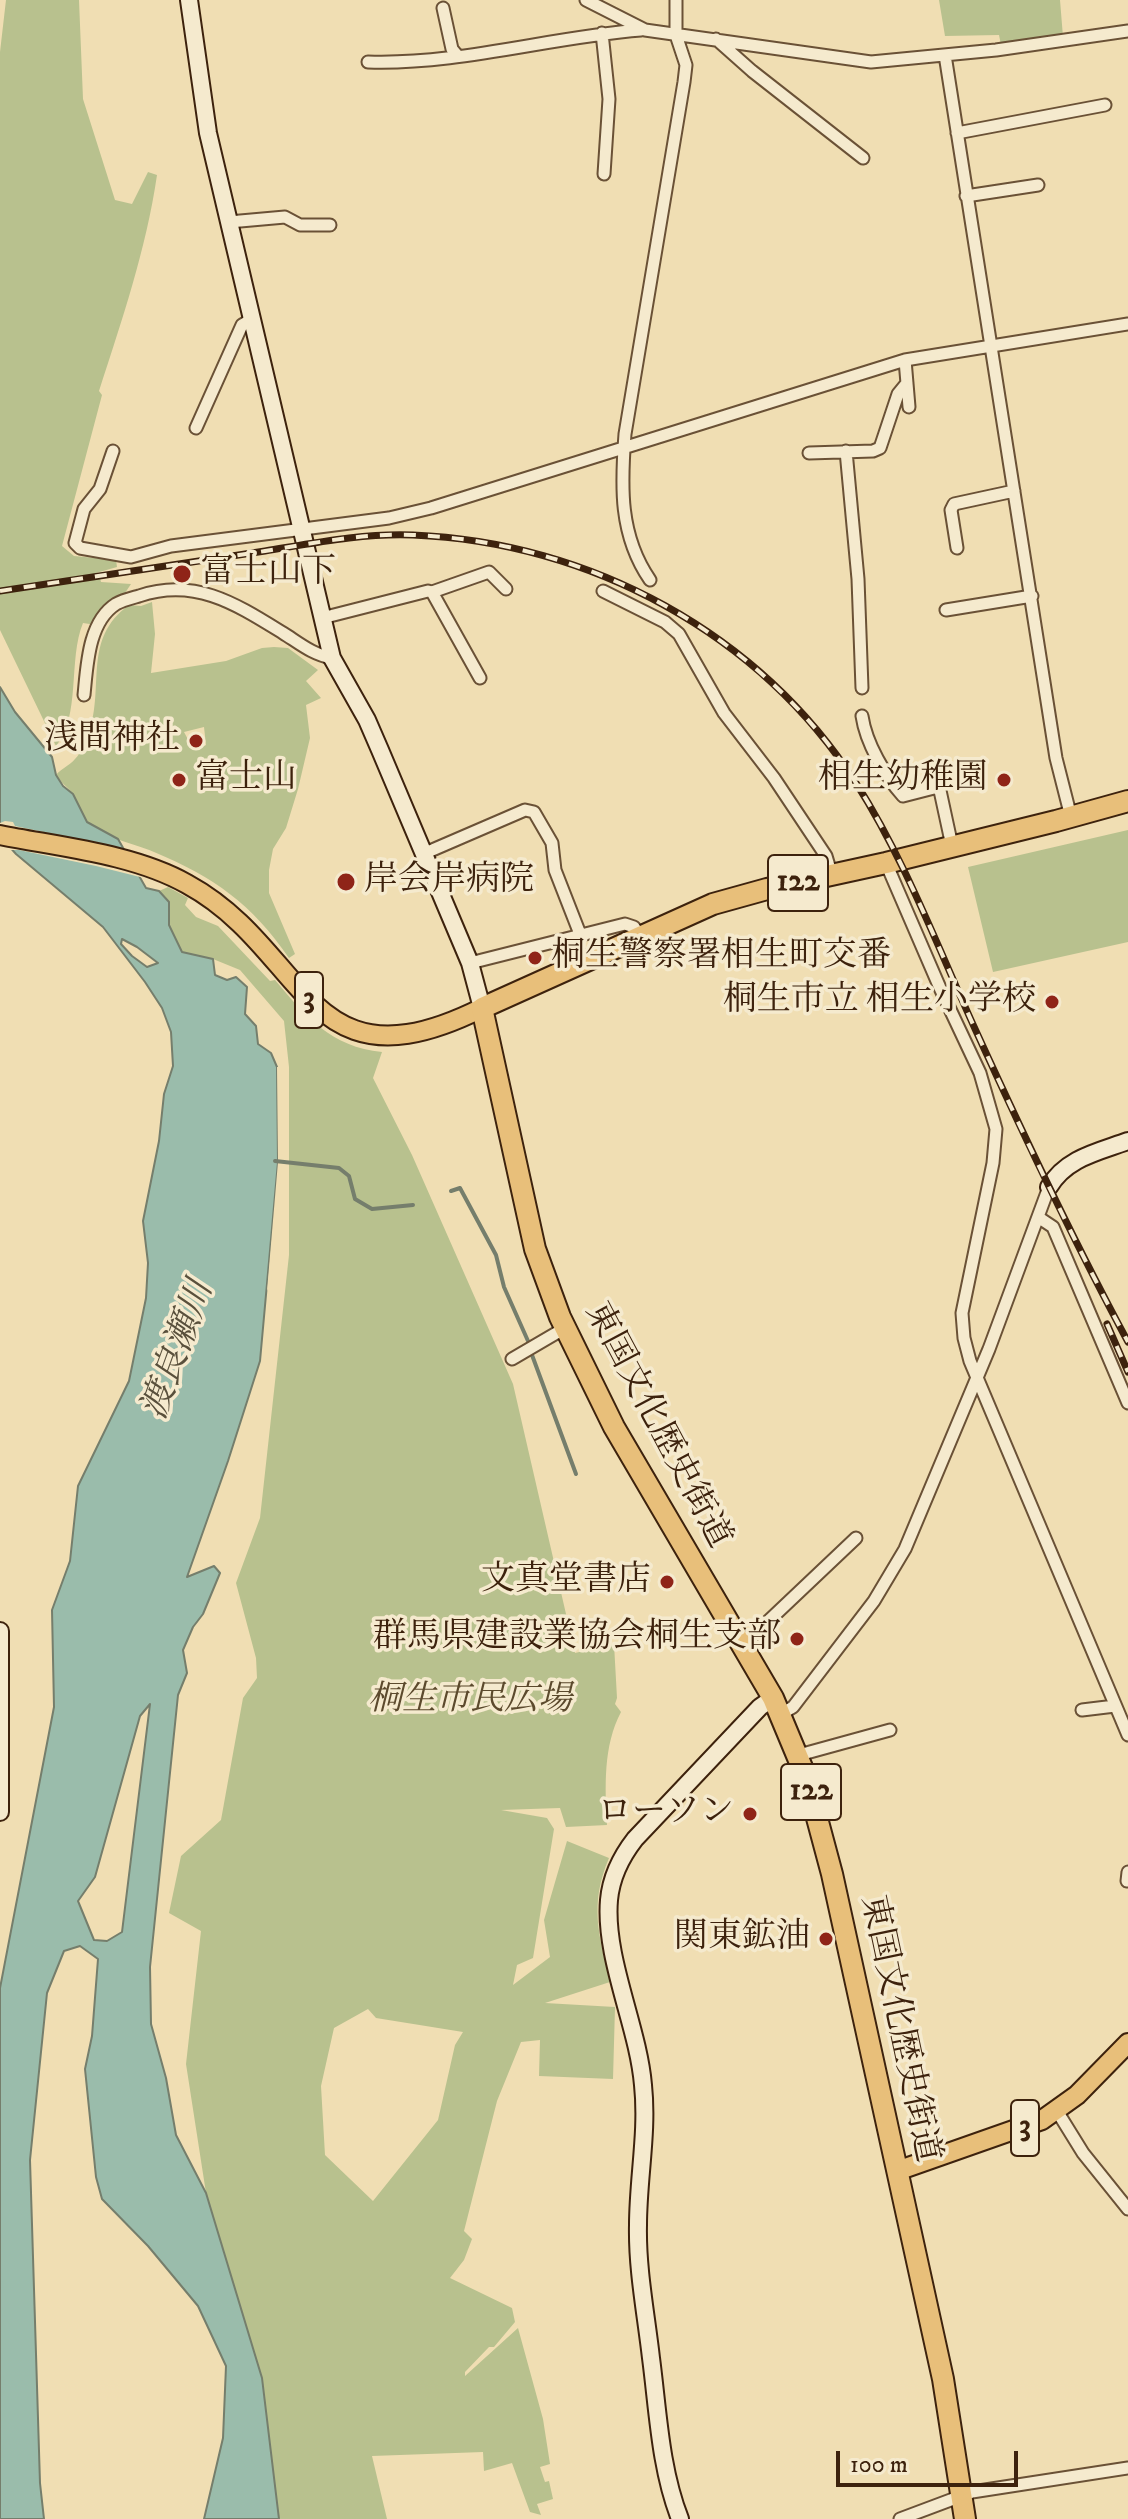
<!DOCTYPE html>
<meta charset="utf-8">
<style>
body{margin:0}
#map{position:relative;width:1128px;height:2519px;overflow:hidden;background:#f0deb3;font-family:"IM FELL DW Pica",serif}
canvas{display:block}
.scale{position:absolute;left:836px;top:2451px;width:182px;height:36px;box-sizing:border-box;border:4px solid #3d220d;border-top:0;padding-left:10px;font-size:24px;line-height:28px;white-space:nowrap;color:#3d220d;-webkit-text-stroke:6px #f5eace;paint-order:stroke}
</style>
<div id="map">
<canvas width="1128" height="2519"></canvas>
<div class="scale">100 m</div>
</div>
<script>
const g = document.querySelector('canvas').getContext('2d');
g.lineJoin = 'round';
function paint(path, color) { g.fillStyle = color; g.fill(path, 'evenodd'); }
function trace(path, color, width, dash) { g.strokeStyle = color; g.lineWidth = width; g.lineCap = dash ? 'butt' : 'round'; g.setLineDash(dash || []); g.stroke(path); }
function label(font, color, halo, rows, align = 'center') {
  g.font = font + ' "IM FELL DW Pica","Noto Serif JP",serif'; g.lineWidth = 7; g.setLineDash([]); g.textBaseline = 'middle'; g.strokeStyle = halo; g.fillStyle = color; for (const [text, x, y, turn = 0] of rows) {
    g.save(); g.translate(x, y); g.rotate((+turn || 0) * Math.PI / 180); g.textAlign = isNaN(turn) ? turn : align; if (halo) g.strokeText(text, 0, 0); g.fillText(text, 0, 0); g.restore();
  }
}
paint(new Path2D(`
 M6 0H79L83 99 115 200 132 204 148 172 157 175C146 250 122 320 99 391L102 395 62 546 74 556 116 560 117 567 96 573 97 578H100L101 582 131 584 103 626 83 623C68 659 81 717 56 746L0 630V52Z
 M939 0H1060L1063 37 1001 45 999 35 945 36Z
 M152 602 155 634 151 673 226 661 262 648 274 647 288 648 318 670 306 681 321 698 306 705 310 738 298 789 286 828 273 849 269 870V893L295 954 289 958C252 904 214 877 154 852 133 843 103 838 86 821 79 814 79 802 73 794 68 787 61 783 56 775 62 768 69 766 75 759 82 752 86 741 89 732 105 686 82 639 129 605L141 606ZM204 727 206 745 198 749 192 747 184 732Z
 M1128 830V942L993 972 968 867Z
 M168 887 188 898 185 905 196 917 218 926 270 981 275 980C306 1017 331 1047 382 1052L373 1078 412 1155 513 1384 575 1653 614 1644 617 1698 615 1704 621 1712C603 1746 605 1787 607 1825L566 1827 560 1808 501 1810 547 1818 554 1829 533 1958 517 1965 513 1985 550 1957 544 1920 567 1841 609 1858C589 1905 599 1935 610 1982L545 2003 615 2007 613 2079 539 2076 540 2040 521 2042 497 2101 464 2231 472 2239 464 2260 450 2278 512 2308 515 2322 494 2347H489L465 2372V2376L518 2328 543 2419 550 2464 540 2467 545 2482 549 2481 553 2499 537 2504 541 2515 530 2512 512 2463 484 2471 483 2452 372 2456 387 2519H279L262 2378 206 2193 186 2064 201 1931 169 1913 181 1856 221 1820 243 1698 257 1678 256 1658 236 1583 260 1518 289 1255V1067L284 1021 240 970 213 959 182 952 169 925V902L159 891ZM368 2009 376 2018 463 2032 455 2045 438 2120 373 2201 325 2155 321 2086 334 2028Z`), '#b8c18e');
const water = new Path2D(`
 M0 687 15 712 52 757 56 775 63 786 73 794 87 822 118 839 146 888 159 891 169 902V925L182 952 213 959 215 975 227 980 236 977 247 987 245 1014 256 1026 258 1044 271 1053 277 1067 278 1162 260 1361 228 1461 187 1577 214 1566 220 1573 203 1614 193 1627 183 1650 187 1673 178 1695 150 1967 151 2024 166 2078 176 2135 206 2193 262 2378 279 2519H204L223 2438 226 2366 198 2306 148 2246 102 2199 96 2177 85 2069 92 2036 98 1959 80 1946 64 1951 47 1993 30 2160 40 2483 44 2519H0V1988L54 1707 52 1610 70 1561 78 1486 129 1381 146 1298 148 1263 143 1221 159 1141 164 1094 173 1066 171 1032 162 1008 145 982 103 927 16 854 0 836ZM122 939 137 947 158 963 147 967 132 956 121 944ZM150 1704 122 1932 107 1941 94 1940 78 1901 95 1877 140 1716Z`);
paint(water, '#9abcab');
trace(water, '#757e6c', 2);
paint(new Path2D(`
 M5 821 13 822 15 826 129 850 144 878 96 866 19 850H8L0 842V823Z
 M277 1067H281L282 1163 271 1283 267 1291 278 1162Z`), '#f0deb3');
trace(new Path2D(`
 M275 1161 339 1168 349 1176 355 1199 372 1209 413 1205
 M451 1191 460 1188 496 1255 504 1287 528 1341
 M532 1355 576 1474`), '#757e6c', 4);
const street = new Path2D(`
 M586 0 645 30 871 62 996 50 1128 31
 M443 8 452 49 457 55
 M602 33 609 99 604 174
 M716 39 752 71 863 158
 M945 55 1056 758 1071 817
 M368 62C459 65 550 37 641 30
 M957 133 1105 105
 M966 196 1038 185
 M229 222 285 217 300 225H330
 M905 360 909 407
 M196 428 242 325 252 319
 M113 451 100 489 84 509 75 543 80 548 131 557 171 546 389 518 431 508 905 360 1128 324
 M846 451 858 579 862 688
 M809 453 873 451 880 448 898 394 907 383
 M957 548 951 510 954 504 1014 491
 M650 580C619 535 621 486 625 434L684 82 686 65 676 35V0
 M603 591 665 622 679 634 724 713 774 778 826 856 832 876
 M946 610 1032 596
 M322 618 428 591 432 592
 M480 678 432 592 489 572 506 589
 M84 695C87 666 88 622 116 604 123 600 132 598 139 596 195 577 236 604 283 633 299 643 313 655 332 658
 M862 716C866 743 885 776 903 796L938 787
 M936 772 952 846
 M423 854 525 810 534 812 552 843 555 870 580 934
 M886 863 940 988 980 1073 996 1129 993 1163 962 1313 964 1338 970 1361 1128 1735
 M470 963 625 924 634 927 641 938
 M1038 1217 1053 1227 1128 1403
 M512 1359 565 1328
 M742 1646 856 1538
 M1082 1710 1115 1706
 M781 1714 793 1707 874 1601 905 1549 989 1349 1049 1187
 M799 1755 890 1730
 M1127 1881 1128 1872
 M1057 2111 1083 2153 1128 2209
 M900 2519 972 2492 1128 2468`);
const secondary = new Path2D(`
 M189 0 208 133 332 658 367 720 380 750 470 963 482 1008
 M1049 1187C1066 1158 1098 1152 1128 1141
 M0 1631V1812
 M680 2519C660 2468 658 2411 651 2358 646 2314 637 2269 638 2225 638 2178 648 2132 643 2085 638 2026 604 1958 609 1900 611 1878 621 1857 635 1839L760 1707 773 1698`);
const primary = new Path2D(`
 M0 835C60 847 134 854 187 884 310 951 305 1096 482 1008
 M897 2171 1042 2120 1077 2095 1128 2043`);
const highway = new Path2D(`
 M965 2519 943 2379 832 1874 806 1777 773 1698 614 1427 560 1317 535 1249 482 1008 713 904 767 889 886 863 1056 821 1128 801`);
trace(street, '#6a5136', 15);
trace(secondary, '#3d220d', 20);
trace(primary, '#3d220d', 22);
trace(highway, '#3d220d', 24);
trace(street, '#f5eace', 11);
trace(secondary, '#f5eace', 16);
trace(primary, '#e8bf7a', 18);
trace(highway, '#e8bf7a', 20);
const rail = new Path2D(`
 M0 591C88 577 177 565 265 551 314 543 363 533 413 535 590 542 759 633 856 783 905 860 938 948 976 1031 1024 1136 1073 1240 1128 1342
 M1107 1324 1128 1372`);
trace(rail, '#3d220d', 7);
trace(rail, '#f5eace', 4, [12]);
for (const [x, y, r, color] of [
 [182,574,10,"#8f2418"],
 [196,741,8,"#8f2418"],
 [179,780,8,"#8f2418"],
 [1004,780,8,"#8f2418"],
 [346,882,10,"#8f2418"],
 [535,958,8,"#8f2418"],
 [1052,1002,8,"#8f2418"],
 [667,1582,8,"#8f2418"],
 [797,1639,8,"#8f2418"],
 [750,1814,8,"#8f2418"],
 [826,1939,8,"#8f2418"]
]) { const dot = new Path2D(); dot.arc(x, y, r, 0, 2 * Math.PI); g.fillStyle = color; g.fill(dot); trace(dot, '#f5eace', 3); }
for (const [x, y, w] of [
 [798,883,60],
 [309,1000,28],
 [811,1792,60],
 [1025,2128,28]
]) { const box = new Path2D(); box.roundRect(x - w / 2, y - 28, w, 56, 6); g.fillStyle = '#f5eace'; g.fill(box); trace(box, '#3d220d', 2); }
label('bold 32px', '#3d220d', null, [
 ["122",798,883],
 ["3",309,1000],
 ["122",811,1792],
 ["3",1025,2128]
]);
label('34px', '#3d220d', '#f5eace', [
 ["富士山下",200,574,"left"],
 ["浅間神社",180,741],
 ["富士山",195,780,"left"],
 ["相生幼稚園",988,780],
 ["岸会岸病院",364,882,"left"],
 ["桐生警察署相生町交番",551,958,"left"],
 ["桐生市立 相生小学校",1036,1002],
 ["文真堂書店",651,1582],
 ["群馬県建設業協会桐生支部",781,1639],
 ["ローソン",734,1814],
 ["関東鉱油",810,1939]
], 'right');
label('34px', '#3d220d', '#f5eace', [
 ["東国文化歴史街道",656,1426,62],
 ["東国文化歴史街道",898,2029,78]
]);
label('italic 34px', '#5c4a2d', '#f5eace', [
 ["桐生市民広場",470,1702]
]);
label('italic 36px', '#59503c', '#f5eace', [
 ["渡良瀬川",180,1351,-70]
]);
</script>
